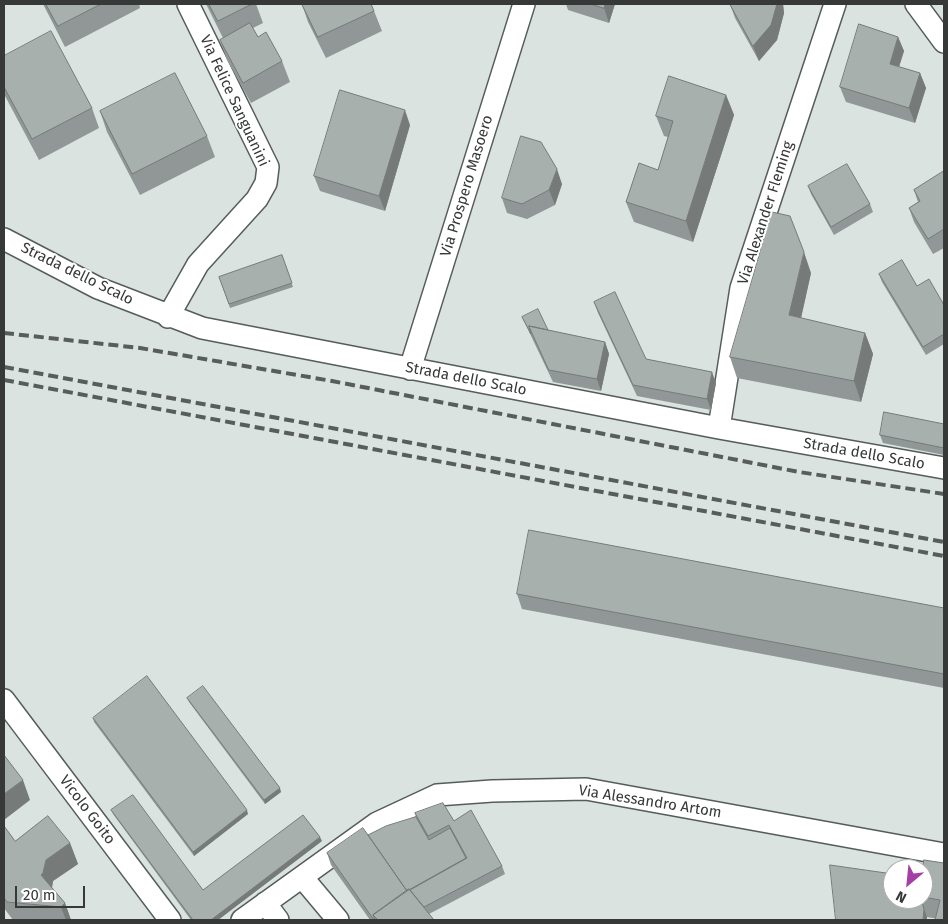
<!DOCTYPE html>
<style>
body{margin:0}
#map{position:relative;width:948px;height:924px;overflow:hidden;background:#dae3e0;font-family:"Fira Sans",sans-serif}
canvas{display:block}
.frame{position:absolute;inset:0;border:5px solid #363938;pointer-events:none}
.north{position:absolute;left:883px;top:859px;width:50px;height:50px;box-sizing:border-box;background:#fff;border:1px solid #afb0af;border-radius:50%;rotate:208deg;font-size:14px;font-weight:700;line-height:20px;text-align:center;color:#363938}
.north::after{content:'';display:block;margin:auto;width:18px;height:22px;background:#a440a5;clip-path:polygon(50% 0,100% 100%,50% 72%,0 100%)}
.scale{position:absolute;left:15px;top:886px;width:70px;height:22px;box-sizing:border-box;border:2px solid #363938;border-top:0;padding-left:6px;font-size:15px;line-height:18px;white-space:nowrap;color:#363938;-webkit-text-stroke:4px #fff;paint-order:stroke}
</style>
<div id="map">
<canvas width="948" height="924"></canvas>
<div class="frame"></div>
<div class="north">N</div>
<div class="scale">20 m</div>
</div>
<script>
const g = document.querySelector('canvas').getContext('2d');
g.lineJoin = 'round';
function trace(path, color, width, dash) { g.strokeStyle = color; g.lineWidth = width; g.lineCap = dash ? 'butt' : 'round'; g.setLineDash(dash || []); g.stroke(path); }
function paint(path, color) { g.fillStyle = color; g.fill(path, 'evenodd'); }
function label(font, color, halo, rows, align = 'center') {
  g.font = font + ' "Fira Sans",sans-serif'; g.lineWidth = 4; g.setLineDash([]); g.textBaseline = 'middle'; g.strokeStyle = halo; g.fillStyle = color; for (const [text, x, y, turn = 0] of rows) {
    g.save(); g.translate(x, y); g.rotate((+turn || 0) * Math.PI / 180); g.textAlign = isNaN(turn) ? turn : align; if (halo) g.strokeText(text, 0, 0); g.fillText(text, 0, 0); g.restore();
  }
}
const street = new Path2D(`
 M916 4 944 42
 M4 239 98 288 202 328 719 428 944 468
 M168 317 198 264 257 199 266 183 268 167 188 4
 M410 369 524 4
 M719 428 741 288 835 4
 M4 700 170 920
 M302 877 338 920
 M265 903 278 920
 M242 920 377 823 437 795 492 791 586 789 944 854`);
trace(street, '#555d5b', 24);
trace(street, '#fff', 21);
trace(new Path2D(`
 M4 333 140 348 332 381 799 472 944 494
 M4 367 944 542
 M4 380 944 556`), '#585c5a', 4, [10, 5]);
paint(new Path2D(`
 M43 4H139L140 8 65 47Z
 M206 4H256L263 23 253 28 258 37 282 61 290 82 251 103 227 60 220 40 223 38Z
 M302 4 374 11 382 31 326 58 308 22Z
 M566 4H615L609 23 568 10Z
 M730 4H783L784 13 777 40 759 61 735 18Z
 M898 37 904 51 899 67 920 73 926 88 915 123 846 102 840 87Z
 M4 56 92 108 99 128 39 160 4 94Z
 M726 95 734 115 693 242 634 222 626 202 658 170 668 137 664 136 656 116Z
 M100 111 207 136 215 157 140 195 107 132Z
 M410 125 385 211 320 191 314 176Z
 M944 171V248L933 254 914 222 909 208 918 202 914 190Z
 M562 184 555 205 527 219 507 213 502 198Z
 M808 186 870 204 873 212 834 235 811 194Z
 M282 255 293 287 230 308 219 277Z
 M811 273 801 318 865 333 873 354 861 402 737 378 730 357Z
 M879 274 917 286 944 305V344L926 355 882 282Z
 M594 302 646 359 716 383 711 410 637 396 598 313Z
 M522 317 548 330 605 342 609 354 601 391 553 382Z
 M944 424V455L883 443 880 435Z
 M517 594 944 608V688L522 609Z
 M187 698 281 792 265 804 189 702Z
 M93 718 248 814 194 856 94 722Z
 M111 810 203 890 322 841 218 920H191L113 814Z
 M415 813 454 821 502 866 505 874 429 914 434 920H370L331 865 327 853 368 835 416 817Z
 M4 826 15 841 70 843 78 864 53 881 52 888 65 903 71 920H13L4 908Z
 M944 863V920L927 917V920H836L893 899H923V870Z`), '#909796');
paint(new Path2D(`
 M605 4H615L609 23 604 8Z
 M777 4H783L784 13 777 40 759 61 753 46Z
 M898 37 904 51 895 79 890 64Z
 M920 73 926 88 915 123 909 108Z
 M726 95 734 115 693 242 686 221Z
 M405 110 410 125 385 211 379 196Z
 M557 169 562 184 555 205 549 190Z
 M804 252 811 273 797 336 789 315Z
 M865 333 873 354 861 402 854 381Z
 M605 342 609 354 601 391 597 379Z
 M712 372 716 383 711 410 707 399Z
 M23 780 30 800 4 820V794Z
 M280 788 281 792 265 804 264 800Z
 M247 810 248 814 194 856 193 852Z
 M320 837 322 841 218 920H211Z
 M70 843 78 864 53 881 51 893 41 875 46 860Z
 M65 903 71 920H66L61 907Z
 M924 909 927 917V920H923Z`), '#767b7a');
const building = new Path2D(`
 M46 4H101L58 26Z
 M209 4H252L218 21Z
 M302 4H371L374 11 318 37Z
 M591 4H605L604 8Z
 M730 4H777L771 25 753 46Z
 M250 23 258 37 266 32 282 61 243 83 220 40Z
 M859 24 898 37 890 64 920 73 909 108 840 87Z
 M51 31 92 108 32 139 4 87V56Z
 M175 73 207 136 132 174 100 111Z
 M669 76 726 95 686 221 626 202 639 163 658 170 673 121 656 116Z
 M340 90 405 110 379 196 314 176Z
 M521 136 541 142 557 169 549 190 522 204 502 198Z
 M847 164 870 204 831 227 808 186Z
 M944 171V229L928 239 909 208 920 201 914 190Z
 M772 212 790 216 804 252 789 315 865 333 854 381 730 357Z
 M282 255 292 283 229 304 219 277Z
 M902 260 917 286 929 279 944 305V334L923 347 879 274Z
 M615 292 646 359 712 372 707 399 633 385 594 302Z
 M538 309 548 330 529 326 531 334 522 317Z
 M529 326 605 342 597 379 549 370Z
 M884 412 944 424V448L880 435Z
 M529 530 944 608V674L517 594Z
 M147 676 247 810 193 852 93 718Z
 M203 686 280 788 264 800 187 698Z
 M4 755 23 780 4 794Z
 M133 795 203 890 303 815 320 837 211 920H193L111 810Z
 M443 803 454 821 471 810 502 866 424 907 410 890 467 858 449 825 428 836 415 813Z
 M48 816 70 843 46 860 43 873 41 875 65 903 61 907 7 902 4 898V826L15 841Z
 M416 817 429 840 450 828 466 858 407 891 368 835 386 826Z
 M363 828 407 891 373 915 375 920H374L327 853Z
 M924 860 944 863V920H935L940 900 923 897V870Z
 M830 865 893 874V899H921L924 909 923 920H836Z
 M409 889 434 920H378L373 915Z`);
paint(building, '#a8b0ae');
trace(building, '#767b7a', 1);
label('15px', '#363938', '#fff', [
 ["Via Felice Sanguanini",234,101,65],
 ["Via Prospero Masoero",467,186,-73],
 ["Via Alexander Fleming",766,213,-72],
 ["Strada dello Scalo",77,274,26],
 ["Strada dello Scalo",466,379,11],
 ["Strada dello Scalo",864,454,10],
 ["Via Alessandro Artom",650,802,9],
 ["Vicolo Goito",87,810,53]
]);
</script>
